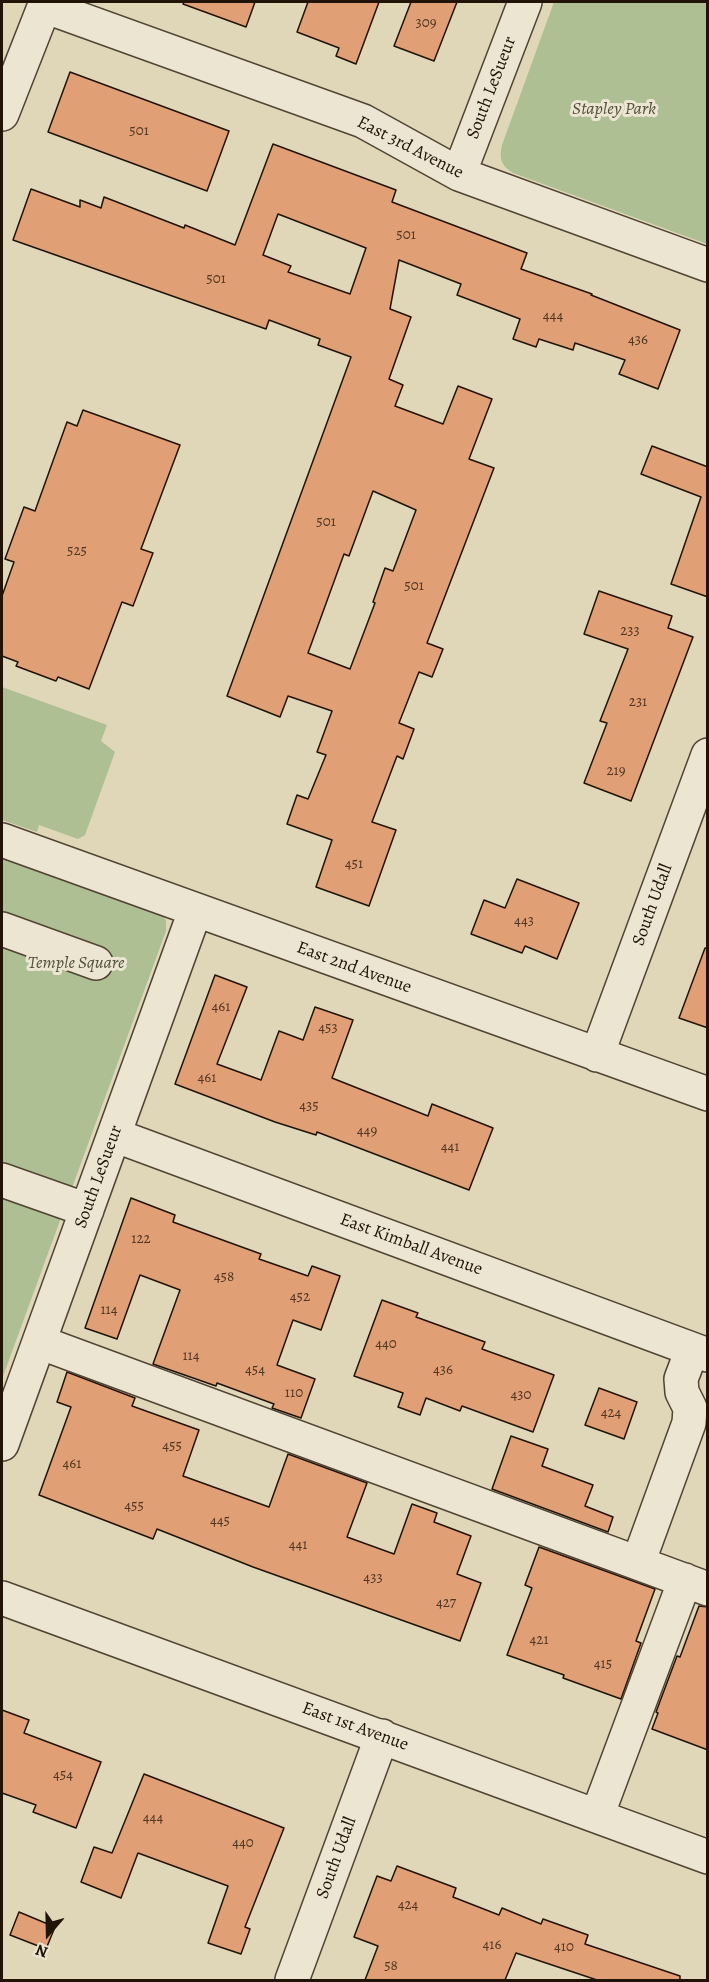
<!DOCTYPE html>
<style>
body{margin:0}
#map{position:relative;width:709px;height:1982px;overflow:hidden;background:#e0d7b9;font-family:Alegreya,serif}
canvas{display:block}
.frame{position:absolute;inset:0;border:3px solid #211306;pointer-events:none}
.north{position:absolute;left:18px;top:1904px;width:60px;height:60px;-webkit-text-stroke:4px #ebe5d2;paint-order:stroke;rotate:200deg;font-size:16px;font-weight:700;line-height:24px;text-align:center;color:#211306}
.north::after{content:'';display:block;margin:auto;width:21px;height:27px;background:#211306;clip-path:polygon(50% 0,100% 100%,50% 72%,0 100%)}
</style>
<div id="map">
<canvas width="709" height="1982"></canvas>
<div class="frame"></div>
<div class="north">N</div>
</div>
<script>
const g = document.querySelector('canvas').getContext('2d');
g.lineJoin = 'round';
function paint(path, color) { g.fillStyle = color; g.fill(path, 'evenodd'); }
function trace(path, color, width, dash) { g.strokeStyle = color; g.lineWidth = width; g.lineCap = dash ? 'butt' : 'round'; g.setLineDash(dash || []); g.stroke(path); }
function label(font, color, halo, rows, align = 'center') {
  g.font = font + ' Alegreya,serif'; g.lineWidth = 6; g.setLineDash([]); g.textBaseline = 'middle'; g.strokeStyle = halo; g.fillStyle = color; for (const [text, x, y, turn = 0] of rows) {
    g.save(); g.translate(x, y); g.rotate((+turn || 0) * Math.PI / 180); g.textAlign = isNaN(turn) ? turn : align; if (halo) g.strokeText(text, 0, 0); g.fillText(text, 0, 0); g.restore();
  }
}
paint(new Path2D(`
 M554 2H707V244L513 173C501 165 499 159 502 145Z
 M2 687 107 725 101 741 115 752 85 835 78 839 39 825 37 832 2 820Z
 M2 858 161 914 166 920V931L2 1379Z`), '#adbf93');
const building = new Path2D(`
 M184 2H255L246 27 183 4Z
 M308 2H379L356 64 336 56 339 48 297 32Z
 M411 2H457L434 61 394 46Z
 M70 72 229 131 207 191 48 132Z
 M273 144 396 190 392 202 527 253 521 269 592 294 591 295 680 330 658 389 619 374 625 360 575 343 573 350 539 339 536 347 513 339 520 319 457 295 461 284 399 260 390 309 411 317 389 379 403 385 395 406 443 424 458 386 492 399 469 459 494 468 427 643 443 649 432 677 419 672 399 723 414 729 403 759 397 756 372 822 396 830 369 906 316 887 332 840 287 824 297 795 308 799 326 755 317 752 332 711 288 696 280 717 227 696 351 357 318 345 320 339 269 320 266 329 13 240 31 189 80 207V200L101 208 104 197 184 228 185 225 235 245ZM278 214 366 248 350 294 288 272 291 266 263 255ZM373 491 416 510 393 571 385 568 373 602 375 603 350 669 308 653 344 554 349 556Z
 M83 410 180 445 141 549 153 553 133 606 122 602 89 689 58 677 56 681 16 666 18 662 2 656V596L14 562 5 559 24 507 35 511 67 422 77 426Z
 M652 446 708 467V597L671 584 701 497 641 474Z
 M599 591 672 616 668 628 693 637 631 801 584 783 607 723 600 721 628 649 584 634Z
 M517 879 579 903 557 959 525 946 522 953 471 934 484 900 505 908Z
 M705 948H708V1028L679 1018Z
 M215 975 247 987 217 1064 261 1080 279 1031 303 1040 315 1007 353 1020 332 1078 428 1116 432 1104 493 1128 469 1190 317 1132 316 1135 275 1122 175 1084Z
 M131 1198 175 1215 173 1222 261 1254 259 1259 308 1276 312 1266 340 1276 321 1330 293 1320 277 1365 315 1379 301 1418 272 1408 274 1404 217 1383 216 1386 153 1364 180 1290 140 1275 117 1339 85 1328Z
 M382 1300 418 1313 416 1317 485 1342 482 1349 554 1375 533 1432 462 1406 460 1411 426 1398 420 1415 398 1407 403 1393 354 1376Z
 M67 1372 135 1398 132 1406 199 1430 183 1476 269 1507 288 1454 367 1483 347 1537 394 1554 412 1504 437 1513 434 1522 471 1536 457 1574 481 1583 460 1641 253 1567 157 1529 153 1539 39 1495 71 1407 57 1402Z
 M599 1388 637 1402 624 1439 585 1425Z
 M511 1436 548 1449 542 1466 593 1485 585 1506 613 1517 608 1532 492 1489Z
 M539 1547 655 1589 636 1641 641 1643 621 1699 563 1678 564 1675 507 1655 532 1588 525 1585Z
 M699 1606 708 1607V1750L652 1729 658 1713 656 1712 677 1656 680 1657Z
 M2 1710 29 1720 24 1733 101 1762 76 1828 33 1812 36 1805 2 1793Z
 M144 1774 284 1828 245 1927 250 1929 241 1954 208 1943 228 1886 138 1853 121 1898 81 1882 94 1847 112 1853Z
 M397 1866 456 1888 453 1897 499 1915 502 1908 541 1924 543 1919 588 1935 585 1944 680 1976V1980H597L516 1953 505 1980H365L378 1946 354 1937 377 1876 391 1881Z
 M19 1912 55 1927 46 1949 10 1935Z`);
paint(building, '#e09f75');
trace(building, '#211306', 1.5);
const minor = new Path2D(`
 M44 6 363 121 459 174 708 265
 M2 114 46 2
 M459 174 525 2
 M2 840 708 1094
 M2 929 96 963
 M597 1055 708 755
 M114 1135 708 1355
 M2 1180 87 1210
 M39 1342 708 1589
 M2 1444 195 911
 M638 1563 689 1423 690 1408 682 1392 681 1379 692 1350
 M2 1598 708 1857
 M597 1816 685 1580
 M292 1980 382 1736`);
trace(minor, '#514433', 36);
trace(minor, '#ebe5d2', 33);
label('15px', '#513622', null, [
 ["309",426,23],
 ["501",139,131],
 ["501",406,235],
 ["501",216,279],
 ["444",553,316],
 ["436",638,340],
 ["501",326,522],
 ["525",77,551],
 ["501",414,586],
 ["233",630,631],
 ["231",638,702],
 ["219",616,771],
 ["451",354,864],
 ["443",524,921],
 ["461",221,1007],
 ["453",328,1028],
 ["461",207,1078],
 ["435",309,1106],
 ["449",367,1131],
 ["441",450,1147],
 ["122",141,1239],
 ["458",224,1277],
 ["452",300,1297],
 ["114",109,1310],
 ["440",386,1344],
 ["114",191,1356],
 ["454",255,1370],
 ["436",443,1370],
 ["110",294,1393],
 ["430",521,1395],
 ["424",611,1413],
 ["455",172,1446],
 ["461",72,1464],
 ["455",134,1506],
 ["445",220,1521],
 ["441",298,1545],
 ["433",373,1578],
 ["427",446,1603],
 ["421",539,1640],
 ["415",603,1664],
 ["454",63,1775],
 ["444",153,1818],
 ["440",243,1843],
 ["424",408,1905],
 ["416",492,1945],
 ["410",564,1947],
 ["58",391,1966]
]);
label('18px', '#211306', '#ebe5d2', [
 ["South LeSueur",492,88,-69],
 ["East 3rd Avenue",410,148,27],
 ["South Udall",653,905,-70],
 ["East 2nd Avenue",354,968,20],
 ["South LeSueur",99,1177,-70],
 ["East Kimball Avenue",411,1245,20],
 ["East 1st Avenue",355,1727,20],
 ["South Udall",337,1858,-70]
]);
label('italic 18px', '#524f37', '#ebe5d2', [
 ["Stapley Park",614,110],
 ["Temple Square",76,964]
]);
</script>
